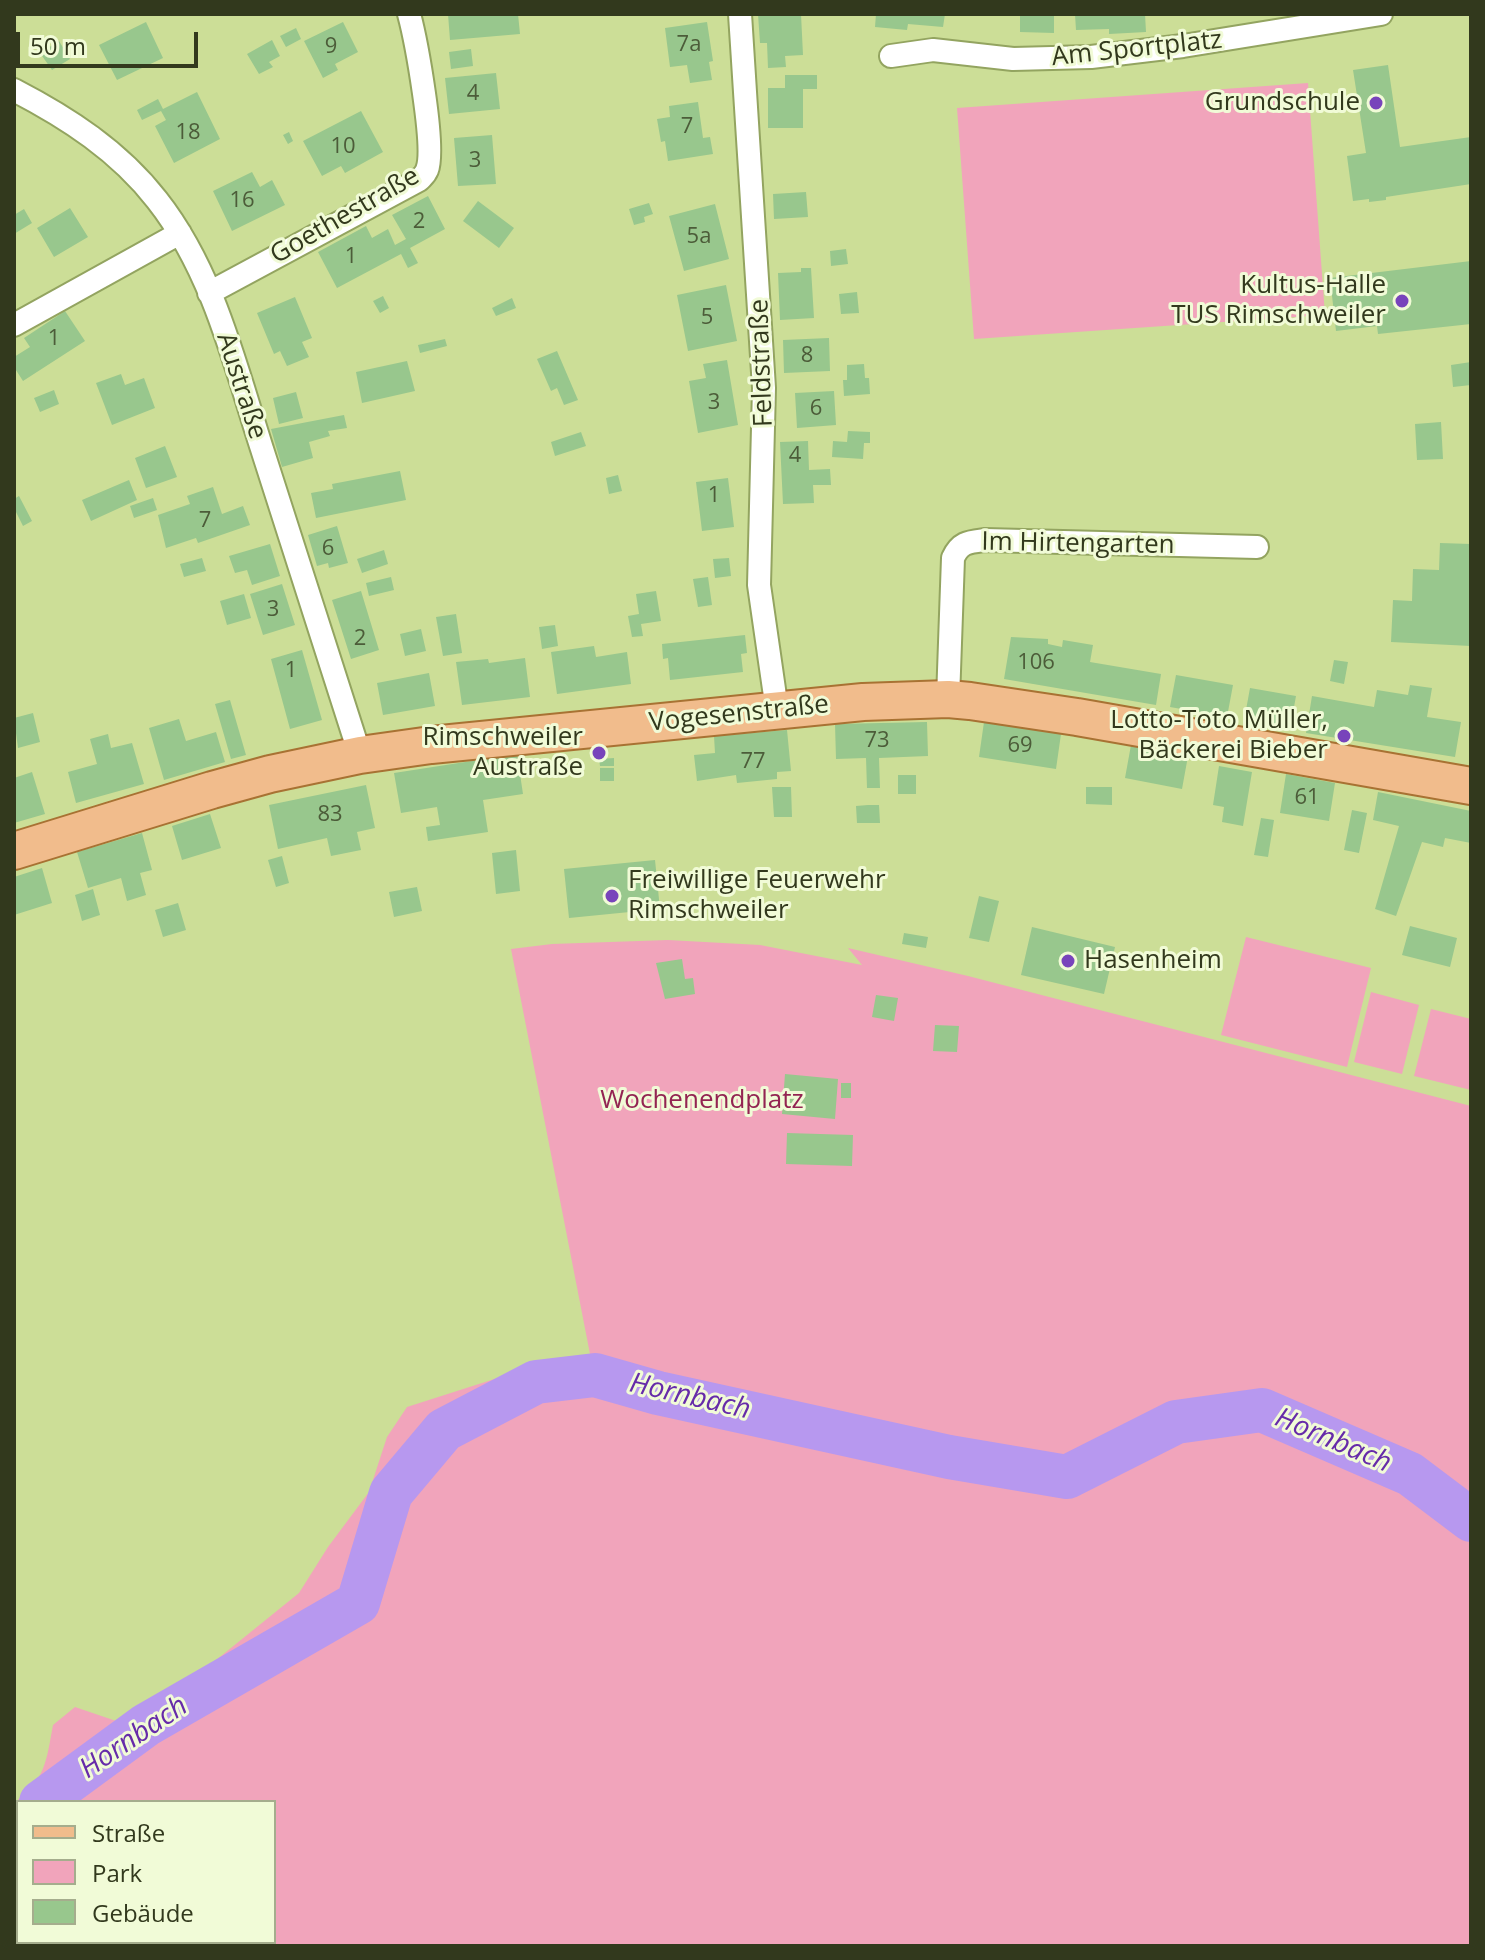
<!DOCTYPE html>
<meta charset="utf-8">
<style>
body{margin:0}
#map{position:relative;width:1485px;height:1960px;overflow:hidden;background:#ccde97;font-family:"Open Sans",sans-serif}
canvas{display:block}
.frame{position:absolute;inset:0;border:16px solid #32391d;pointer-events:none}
.legend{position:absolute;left:16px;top:1800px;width:260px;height:144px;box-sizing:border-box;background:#f1fbd7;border:2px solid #a5ad8d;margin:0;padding:10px 14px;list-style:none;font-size:24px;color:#32391d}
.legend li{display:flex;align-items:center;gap:16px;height:40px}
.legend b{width:40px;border:2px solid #a5ad8d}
.scale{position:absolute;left:16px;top:32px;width:182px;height:36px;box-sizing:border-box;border:4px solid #32391d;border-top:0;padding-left:10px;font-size:24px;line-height:28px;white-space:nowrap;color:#32391d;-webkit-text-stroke:6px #f1fbd7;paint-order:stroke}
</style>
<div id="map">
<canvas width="1485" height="1960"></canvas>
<div class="frame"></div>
<ul class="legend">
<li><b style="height:10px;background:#f1bc8c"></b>Straße</li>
<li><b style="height:22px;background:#f1a4bb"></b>Park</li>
<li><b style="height:22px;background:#98c78d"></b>Gebäude</li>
</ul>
<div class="scale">50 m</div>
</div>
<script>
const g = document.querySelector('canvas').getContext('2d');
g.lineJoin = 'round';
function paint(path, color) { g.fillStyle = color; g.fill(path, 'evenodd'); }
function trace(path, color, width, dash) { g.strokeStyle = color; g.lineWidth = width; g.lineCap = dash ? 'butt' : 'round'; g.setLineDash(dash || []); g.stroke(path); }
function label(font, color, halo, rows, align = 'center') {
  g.font = font + ' "Open Sans",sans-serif'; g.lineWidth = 6; g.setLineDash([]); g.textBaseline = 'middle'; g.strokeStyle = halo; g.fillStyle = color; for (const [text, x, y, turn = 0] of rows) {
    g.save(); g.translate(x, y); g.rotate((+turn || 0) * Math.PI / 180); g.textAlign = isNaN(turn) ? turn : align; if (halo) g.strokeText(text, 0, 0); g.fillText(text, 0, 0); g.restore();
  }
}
paint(new Path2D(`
 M1308 83 1325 315 974 339 957 108Z
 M1246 937 1371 968 1347 1067 1221 1035Z
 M668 940 760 945 862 965 848 948 968 976 1471 1106V1946H14V1803C46 1779 46 1762 53 1725L75 1707 125 1724 174 1694 299 1593 328 1547 369 1492 387 1437 407 1407 535 1366 590 1354 511 949 552 944ZM18 1802H274V1942H18Z
 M1371 992 1419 1005 1402 1074 1354 1062Z
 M1431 1009 1471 1019V1090L1414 1076Z`), '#f1a4bb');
trace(new Path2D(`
 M41 1802 146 1725 358 1603 391 1493 444 1430 536 1382 595 1375 658 1393 949 1457 1067 1477 1176 1422 1262 1410 1410 1474 1471 1520`), '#b798ef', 44);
paint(new Path2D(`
 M448 14H518L520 34 450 40Z
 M758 14H801L803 55 785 56 786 67 768 68 767 43H760Z
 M876 14H945L943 27 908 24 907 30 875 27Z
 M1020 14H1054V33L1020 32Z
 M1075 14H1145L1146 32 1109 34V29L1076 30Z
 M146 22 163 58 117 80 99 45Z
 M343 22 358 52 335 64 338 70 323 78 304 41Z
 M707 22 713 61 709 62 712 80 690 83 687 65 670 67 665 28Z
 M296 28 301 39 286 47 280 36Z
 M272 40 280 56 269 62 273 67 259 74 247 54Z
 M59 41 70 59 52 70 40 53Z
 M471 49 473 66 451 69 449 52Z
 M1388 65 1400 147 1471 137V184L1386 197V200L1369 202V199L1353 201 1347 156 1366 153 1353 70Z
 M496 73 500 109 449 114 445 78Z
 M785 75H817V89H803V128H768V88H785Z
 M197 92 220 139 174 163 155 126 166 120 161 111 142 120 137 110 158 99 163 109Z
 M698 102 703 138 710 137 713 154 668 161 665 141 661 142 657 119 670 117 669 106Z
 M361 111 383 152 345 173 341 166 322 176 303 141Z
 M289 132 293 141 288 144 283 135Z
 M492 135 496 184 458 186 454 138Z
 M252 172 260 187 272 180 285 205 232 231 213 191Z
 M806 192 808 217 774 219 773 194Z
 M428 196 445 229 410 248 418 263 408 268 401 254 337 288 318 252 366 226 372 238 388 229 395 245 406 239 392 215Z
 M478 201 514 228 499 248 463 221Z
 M649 203 653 214 644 217 645 222 634 225 629 209Z
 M715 204 729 259 684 271 669 216Z
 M70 208 88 237 54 257 37 228Z
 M24 209 32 223 14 234V215Z
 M846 249 848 264 831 266 830 251Z
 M1471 261V324L1378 334 1377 326 1336 331 1330 278Z
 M801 268H811L814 318 780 320 778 273 801 272Z
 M726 285 737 341 688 351 677 295Z
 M857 292 859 313 841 314 839 294Z
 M383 296 389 308 380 313 373 301Z
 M295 297 312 338 302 342 309 357 287 366 280 351 274 354 257 313Z
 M512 298 516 308 496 316 492 308Z
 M65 311 85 341 23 381 14 367V357L30 347 24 338Z
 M829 338 830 371 784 373 783 340Z
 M445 339 447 346 420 353 418 345Z
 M557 351 578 400 564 405 557 388 551 391 537 359Z
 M727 360 738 425 698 433 689 381 706 378 703 364Z
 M407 361 415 391 362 403 356 372Z
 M1471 362V385L1453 387 1451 365Z
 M864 364 865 378H869L870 394 844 396 843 380H847V365Z
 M121 374 125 385 144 378 155 408 112 425 96 383Z
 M54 390 59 404 40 412 34 398Z
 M834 391 836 425 797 428 795 393Z
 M296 392 303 418 279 424 273 398Z
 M344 415 347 428 328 431 330 436 309 442 313 458 282 467 271 429Z
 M1441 422 1443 459 1417 460 1415 424Z
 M848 431 870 432V443H864L863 459 832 457 833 441 847 442Z
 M581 432 586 446 555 456 551 442Z
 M808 441 809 470 830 469 831 485H813L814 503 783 504 780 442Z
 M165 446 177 477 146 488 135 458Z
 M400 471 406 500 316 518 311 493 333 489 332 484Z
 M618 475 622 491 609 494 606 478Z
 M728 478 734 527 702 531 696 482Z
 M129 480 137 500 91 521 82 500Z
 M213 487 222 514 243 506 250 525 198 543 196 538 166 548 158 515 190 504 187 496Z
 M19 496 32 521 23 526 14 508V499Z
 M153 498 157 510 134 518 130 506Z
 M337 526 348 563 329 568 328 563 317 566 308 535Z
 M1440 543 1471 544V646L1391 642 1393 600 1412 601 1413 569 1439 570Z
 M270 544 280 576 252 585 247 570 235 573 229 556Z
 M384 550 388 564 362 573 357 559Z
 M202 558 206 571 184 577 180 564Z
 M729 558 731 576 715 578 713 559Z
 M391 577 394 590 369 596 366 583Z
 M708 577 712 605 698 607 693 579Z
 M282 584 295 625 263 635 250 594Z
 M361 591 379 650 351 659 332 600Z
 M656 591 661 621 641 624 643 636 632 637 628 616 639 614 636 594Z
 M244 594 251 618 227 625 220 601Z
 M456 614 462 653 443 656 436 617Z
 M555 625 558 646 542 649 539 627Z
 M421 629 426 651 405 656 400 634Z
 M745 635 747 653 741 654 743 672 670 680 668 658 663 659 662 644Z
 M1011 637 1048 639V644L1062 647 1063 640 1093 645 1090 662 1161 674 1156 705 1004 679Z
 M594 646 596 657 627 652 631 684 557 694 551 652Z
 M302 650 322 720 290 729 271 659Z
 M525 658 530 697 462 705 456 662 488 659 489 663Z
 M1334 660 1348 662 1344 684 1330 681Z
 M429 673 435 706 383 715 377 683Z
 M1176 675 1233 685 1227 717 1170 707Z
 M1410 685 1432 688 1427 717 1461 722 1455 757 1306 733 1312 696 1374 707 1377 690 1408 695Z
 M1250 688 1296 696 1290 729 1244 721Z
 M230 700 246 755 231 759 215 704Z
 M33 713 40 742 18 748 14 718Z
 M179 719 186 741 216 732 225 762 164 780 149 728Z
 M927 722 928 756 879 758 880 788H867L866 758 836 759 835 724Z
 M984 722 1061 734 1056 769 979 757Z
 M787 730 791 771 777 772V779L737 783 736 775 697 781 694 755 715 753 714 736Z
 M108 734 111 748 132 743 144 784 76 803 68 772 97 764 90 739Z
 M1131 745 1188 756 1182 789 1125 778Z
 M517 754 523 794 483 800 488 832 428 841 426 827 440 825 437 807 401 813 394 773Z
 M614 758V766H600L599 759Z
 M1219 766 1252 772 1243 826 1222 822 1224 807 1213 805Z
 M600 768H614V781H600Z
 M32 772 45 814 14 823V778Z
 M1286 774 1335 783 1329 821 1280 813Z
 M898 775H916V794H898Z
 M366 785 375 828 357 832 361 850 331 856 327 838 278 849 269 805Z
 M772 787H791L792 817H774Z
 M1086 787H1112V805L1086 804Z
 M1378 792 1471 811V843L1445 838 1443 847 1422 842 1396 916 1375 909 1399 826 1373 820Z
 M868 805H879L880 823H857L856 806Z
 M1352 810 1367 813 1359 853 1344 850Z
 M210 814 221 848 182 860 172 826Z
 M1261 818 1274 820 1268 857 1254 855Z
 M142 833 152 870 140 873 146 895 127 901 121 878 88 888 77 852Z
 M516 850 520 891 496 894 492 853Z
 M282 856 289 883 276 887 268 860Z
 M655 860 660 909 569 918 564 869Z
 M42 868 52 903 14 915V877Z
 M417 887 422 911 394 917 389 892Z
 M93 889 100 915 82 921 75 895Z
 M979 896 999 901 989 942 969 938Z
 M178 903 186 930 163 937 155 910Z
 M1410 926 1457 938 1450 967 1402 955Z
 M1032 927 1115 947 1104 994 1021 975Z
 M904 933 928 937 926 948 902 944Z
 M682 959 685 979 693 978 695 994 665 999 656 963Z
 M876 995 898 998 894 1021 872 1017Z
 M935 1025 959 1026 957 1052 933 1051Z
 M785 1074 838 1079 835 1119 782 1114Z
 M841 1083H851V1098H841Z
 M787 1133 853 1135 852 1166 786 1164Z`), '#98c78d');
const street = new Path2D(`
 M740 14 764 388 759 585 777 710
 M891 56 933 50 1013 59 1091 57 1183 46 1381 14
 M14 90C68 118 119 151 157 200 213 271 235 365 262 449 295 551 328 653 360 755
 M209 293 419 180C423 176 425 175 427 170 436 148 416 40 409 14
 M14 325 180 233
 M948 699 953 558C960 542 969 542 985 540L1257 547`);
const primary = new Path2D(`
 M14 851 212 790 270 774 360 755 431 745 863 702 948 699 970 701 1077 717 1471 786`);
trace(street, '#93a460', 26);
trace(primary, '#a87233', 40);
trace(street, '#fff', 22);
trace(primary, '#f1bc8c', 36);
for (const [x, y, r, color] of [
 [1376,103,8,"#7844bb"],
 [1402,301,8,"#7844bb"],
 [1344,736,8,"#7844bb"],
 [599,753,8,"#7844bb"],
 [612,896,8,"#7844bb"],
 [1068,961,8,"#7844bb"]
]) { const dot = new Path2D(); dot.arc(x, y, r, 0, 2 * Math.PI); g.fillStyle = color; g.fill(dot); trace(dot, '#f1fbd7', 3); }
label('22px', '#4c5c39', null, [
 ["7a",689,45],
 ["9",331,47],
 ["4",473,94],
 ["7",687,127],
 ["18",188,133],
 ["10",343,147],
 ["3",475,161],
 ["16",242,201],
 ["2",419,222],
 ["5a",699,237],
 ["1",351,257],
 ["5",707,318],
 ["1",54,339],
 ["8",807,356],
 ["3",714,403],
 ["6",816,409],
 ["4",795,456],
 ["1",714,496],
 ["7",205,521],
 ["6",328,549],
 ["3",273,610],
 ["2",360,639],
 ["106",1036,663],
 ["1",291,671],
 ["73",877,741],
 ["69",1020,746],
 ["77",753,762],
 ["61",1307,798],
 ["83",330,815]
]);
label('26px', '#32391d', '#f1fbd7', [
 ["Am Sportplatz",1137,49,-6],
 ["Goethestraße",345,216,-30],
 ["Feldstraße",762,363,-92],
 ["Austraße",241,386,72],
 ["Im Hirtengarten",1078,544,1],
 ["Vogesenstraße",739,714,-6]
]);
label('26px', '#32391d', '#f1fbd7', [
 ["Grundschule",1360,103],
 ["Kultus-Halle",1386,286],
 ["TUS Rimschweiler",1386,316],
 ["Lotto-Toto Müller,",1328,721],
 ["Bäckerei Bieber",1328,751],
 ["Rimschweiler",583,738],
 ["Austraße",583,768],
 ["Freiwillige Feuerwehr",628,881,"left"],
 ["Rimschweiler",628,911,"left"],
 ["Hasenheim",1084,961,"left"]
], 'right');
label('26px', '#932452', '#f1fbd7', [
 ["Wochenendplatz",702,1101]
]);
label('italic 28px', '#662ba9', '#f1fbd7', [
 ["Hornbach",690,1397,13],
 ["Hornbach",1333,1441,23],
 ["Hornbach",134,1738,-34]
]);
</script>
